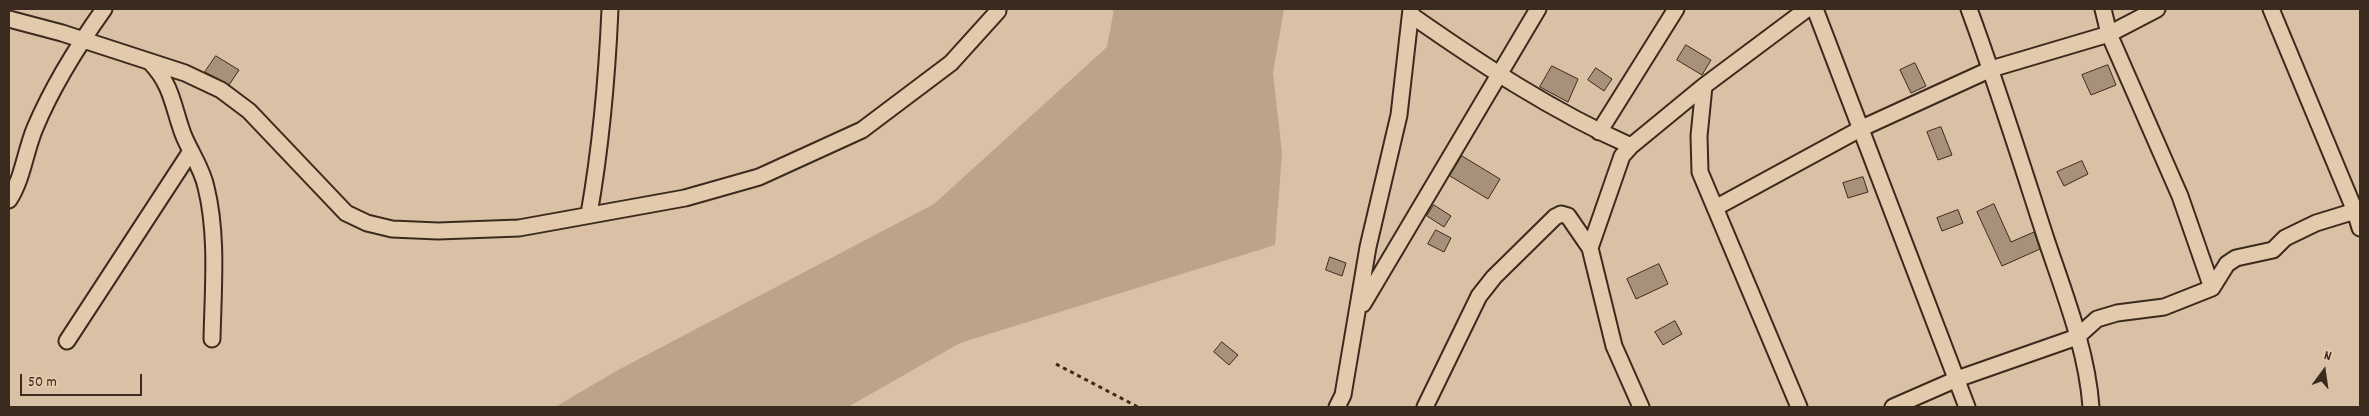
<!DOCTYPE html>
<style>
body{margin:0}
#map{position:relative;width:2369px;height:416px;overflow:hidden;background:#dac0a4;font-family:Dekko,sans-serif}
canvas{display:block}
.frame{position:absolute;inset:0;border:10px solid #3b2a1e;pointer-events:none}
.north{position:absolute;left:2299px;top:346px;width:50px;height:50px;-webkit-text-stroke:4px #e4caac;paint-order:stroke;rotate:14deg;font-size:14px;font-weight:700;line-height:20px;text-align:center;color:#3b2a1e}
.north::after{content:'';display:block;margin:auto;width:18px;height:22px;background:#3b2a1e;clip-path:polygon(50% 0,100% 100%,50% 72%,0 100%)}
.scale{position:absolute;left:20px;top:374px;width:122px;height:22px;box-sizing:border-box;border:2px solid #3b2a1e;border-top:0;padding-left:6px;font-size:15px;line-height:18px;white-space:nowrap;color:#3b2a1e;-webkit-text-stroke:4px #e4caac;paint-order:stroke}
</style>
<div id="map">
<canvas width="2369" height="416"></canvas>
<div class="frame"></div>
<div class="north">N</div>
<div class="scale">50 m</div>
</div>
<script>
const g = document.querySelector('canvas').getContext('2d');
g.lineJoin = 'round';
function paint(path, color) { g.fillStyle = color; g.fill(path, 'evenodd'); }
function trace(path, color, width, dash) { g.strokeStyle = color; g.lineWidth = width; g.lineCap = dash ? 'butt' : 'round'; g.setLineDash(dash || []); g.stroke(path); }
paint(new Path2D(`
 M1114 9H1284L1273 73 1282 153 1275 245 960 343 848 407H555L618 370 934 204 1107 47Z`), '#bca48a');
const building = new Path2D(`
 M1686 45 1711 60 1702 75 1677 60Z
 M216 56 239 70 229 85 205 72Z
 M1915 63 1926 86 1911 93 1900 70Z
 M2108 65 2116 85 2091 95 2082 75Z
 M1552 66 1578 79 1568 102 1540 87Z
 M1596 68 1612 79 1604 91 1588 80Z
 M1941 127 1952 155 1938 160 1927 132Z
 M1462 156 1500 179 1488 199 1450 176Z
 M2082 161 2088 174 2064 186 2057 172Z
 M1863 177 1868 192 1848 198 1843 183Z
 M1994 204 2011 242 2034 232 2040 249 2002 266 1977 212Z
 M1434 205 1451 216 1444 227 1427 216Z
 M1958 210 1963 223 1942 231 1937 218Z
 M1436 230 1451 238 1444 252 1428 244Z
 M1330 257 1346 263 1342 276 1326 270Z
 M1659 264 1668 284 1636 299 1627 279Z
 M1675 321 1682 334 1663 345 1655 332Z
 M1222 342 1238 355 1229 365 1214 352Z`);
paint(building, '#a8917a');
trace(building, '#3b2a1e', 1);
const street = new Path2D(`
 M1815 9 1967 407
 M1969 9C1997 85 2021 162 2046 239 2064 293 2087 350 2091 407
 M2103 9 2109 34 2180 196 2212 288
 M2271 9 2355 211 2360 228
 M1411 15C1481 64 1552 111 1631 146
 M9 19 62 33 185 73 221 90 249 111 346 213 367 223 392 229 438 231 519 228 685 198 759 177 862 130 951 63 998 11
 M151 63C172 85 173 107 183 134 190 152 202 168 206 187 218 235 213 289 212 339
 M1704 86 1699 136 1700 172 1799 407
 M1599 132 1676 9
 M9 200C23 178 25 152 35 128 53 85 77 47 104 9
 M1715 208 1862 128 1991 69 2109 34 2157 9
 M589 214C601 146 607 78 610 9
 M1363 304 1538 9
 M67 341 191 151
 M1337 407 1343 395 1368 247 1399 115 1411 9
 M1425 407 1479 296 1494 277 1555 217 1561 214 1568 216 1590 248
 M1641 407 1614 346 1590 248 1622 156 1631 146 1704 86 1807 9
 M1893 407 1957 379 2077 337 2097 319 2117 313 2164 307 2212 288 2227 264 2236 258 2273 250 2285 238 2316 223 2355 211`);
trace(street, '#3b2a1e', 19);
trace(new Path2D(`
 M1056 364 1138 407`), '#3b2a1e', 3, [4, 4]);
trace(street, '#e4caac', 15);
</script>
